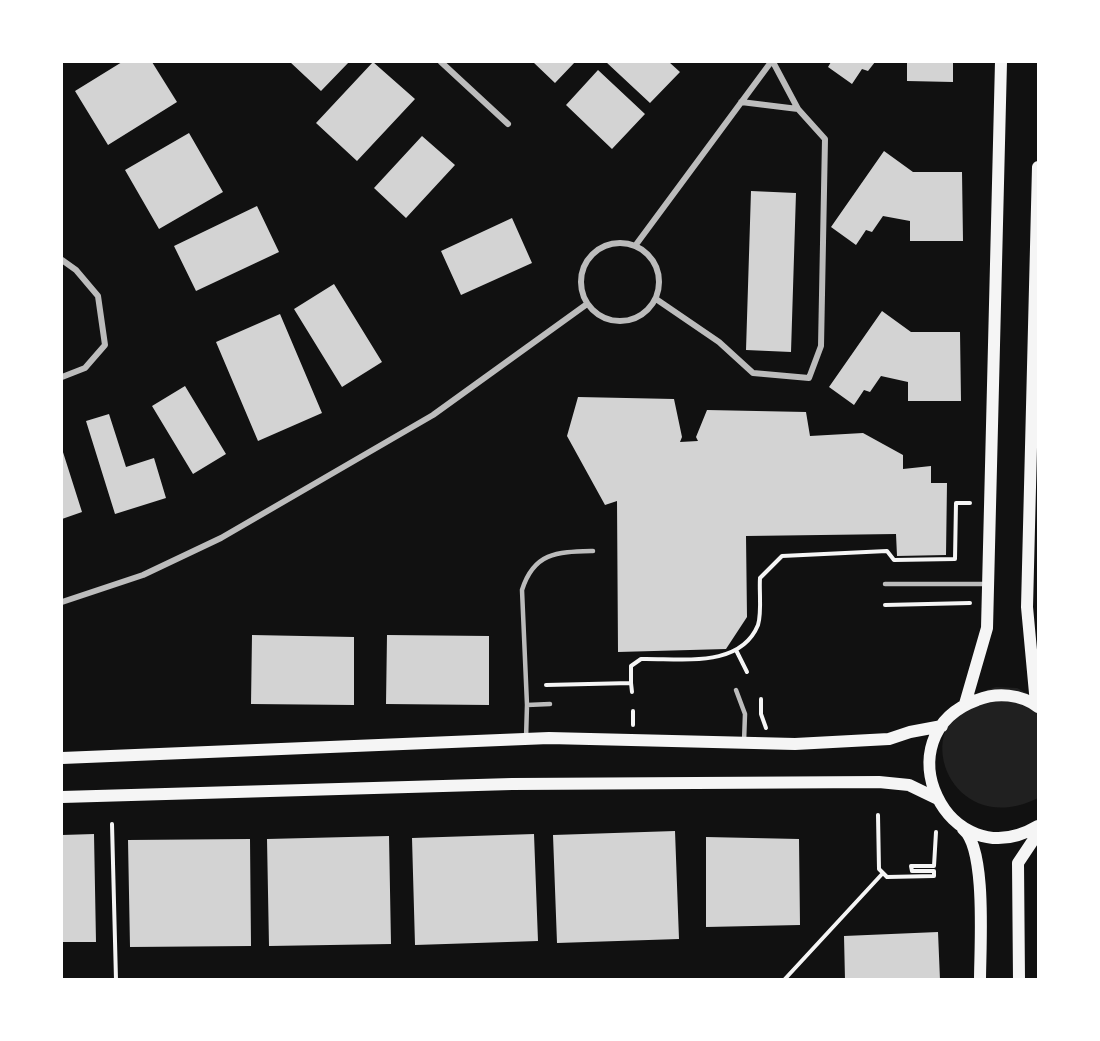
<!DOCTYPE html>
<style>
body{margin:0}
#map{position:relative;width:1100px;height:1041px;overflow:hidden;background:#111;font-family:Overpass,sans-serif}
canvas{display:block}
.frame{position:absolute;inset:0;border:63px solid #fff;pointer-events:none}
</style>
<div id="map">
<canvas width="1100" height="1041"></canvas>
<div class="frame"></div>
</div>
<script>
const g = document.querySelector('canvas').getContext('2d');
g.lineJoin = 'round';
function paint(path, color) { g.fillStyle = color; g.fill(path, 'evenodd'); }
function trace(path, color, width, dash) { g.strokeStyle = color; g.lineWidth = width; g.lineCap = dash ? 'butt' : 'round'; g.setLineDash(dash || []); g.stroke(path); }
paint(new Path2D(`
 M996 687 1017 688 1038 699V798C949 843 897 716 996 687Z`), '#202020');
paint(new Path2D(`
 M122 62H152L177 102 108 145 75 91Z
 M290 62H349L321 91Z
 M373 62 415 99 357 161 316 123Z
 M533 62H575L555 83Z
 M606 62H669L680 72 650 103Z
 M831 62H875L868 71 862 69 852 84 828 67Z
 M907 62H953V82L907 81Z
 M598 70 645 114 612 149 566 105Z
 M189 133 223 192 159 229 125 170Z
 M422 136 455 165 406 218 374 188Z
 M884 151 913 172H962L963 241H910V221L883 216 872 232 866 230 856 245 831 227Z
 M751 191 796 193 791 352 746 350Z
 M257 206 279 252 196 291 174 246Z
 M512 218 532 263 461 295 441 251Z
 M334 284 382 362 342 387 294 309Z
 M882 311 911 332H960L961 401H908V382L881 376 870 392 864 390 854 405 829 387Z
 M280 314 322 413 258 441 216 342Z
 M185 386 226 454 193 474 152 406Z
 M578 397 674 399 682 437 680 442 698 441 696 437 707 410 806 412 810 436 863 433 903 455V469L931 466V483H947L946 555 897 556 896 534 746 536 747 617 726 649 618 652 617 501 605 505 567 436Z
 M109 414 126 467 154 458 166 498 115 514 86 421Z
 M62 449 82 512 62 519Z
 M252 635 354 637V705L251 704Z
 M387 635 489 636V705L386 704Z
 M675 831 679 939 557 943 553 835Z
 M94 834 96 942H62V835Z
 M534 834 538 941 415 945 412 838Z
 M389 836 391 944 269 946 267 839Z
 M706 837 799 839 800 925 706 927Z
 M250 839 251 946 130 947 128 840Z
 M938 932 940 980H845L844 936Z`), '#d3d3d3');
trace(new Path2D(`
 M885 605 970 603
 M736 650 747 672
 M631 683 632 692
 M546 685 631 683V666L641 659C680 658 740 669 758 625 762 612 759 592 760 578L782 556 887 551 894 560 955 559 956 503H970
 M761 699V714L766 728
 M633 725V711
 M878 815 879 869 887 877 934 876V871H912L911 866H934L936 832
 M112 824 116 980
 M784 980 883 873`), '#f5f5f5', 4);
trace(new Path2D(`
 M885 584H986
 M736 690 745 714 744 742
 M527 705 522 590C534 552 557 552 593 551
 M526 739 527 705 550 704`), '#bcbcbc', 4.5);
trace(new Path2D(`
 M441 62 508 124
 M741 102 798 109
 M581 282a39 39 0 1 1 78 0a39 39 0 1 1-78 0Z
 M635 246 771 62
 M62 260 76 270 98 296 105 345 85 368 62 377
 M656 299 719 342 753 373 809 378 821 346 825 139 798 109 773 62
 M62 602 143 575 221 538 433 415 587 304`), '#bcbcbc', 6);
trace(new Path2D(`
 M965 704 987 628 1001 62
 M1036 704 1027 607 1038 167
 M1038 707C1021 694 997 692 977 700 880 735 947 880 1038 826
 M62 758 549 738 795 744 889 739 910 732 942 726
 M62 797 512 784 879 782 909 785 938 799
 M963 829C987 848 980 948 980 980
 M1019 980 1018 863 1038 833`), '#f5f5f5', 12);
</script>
